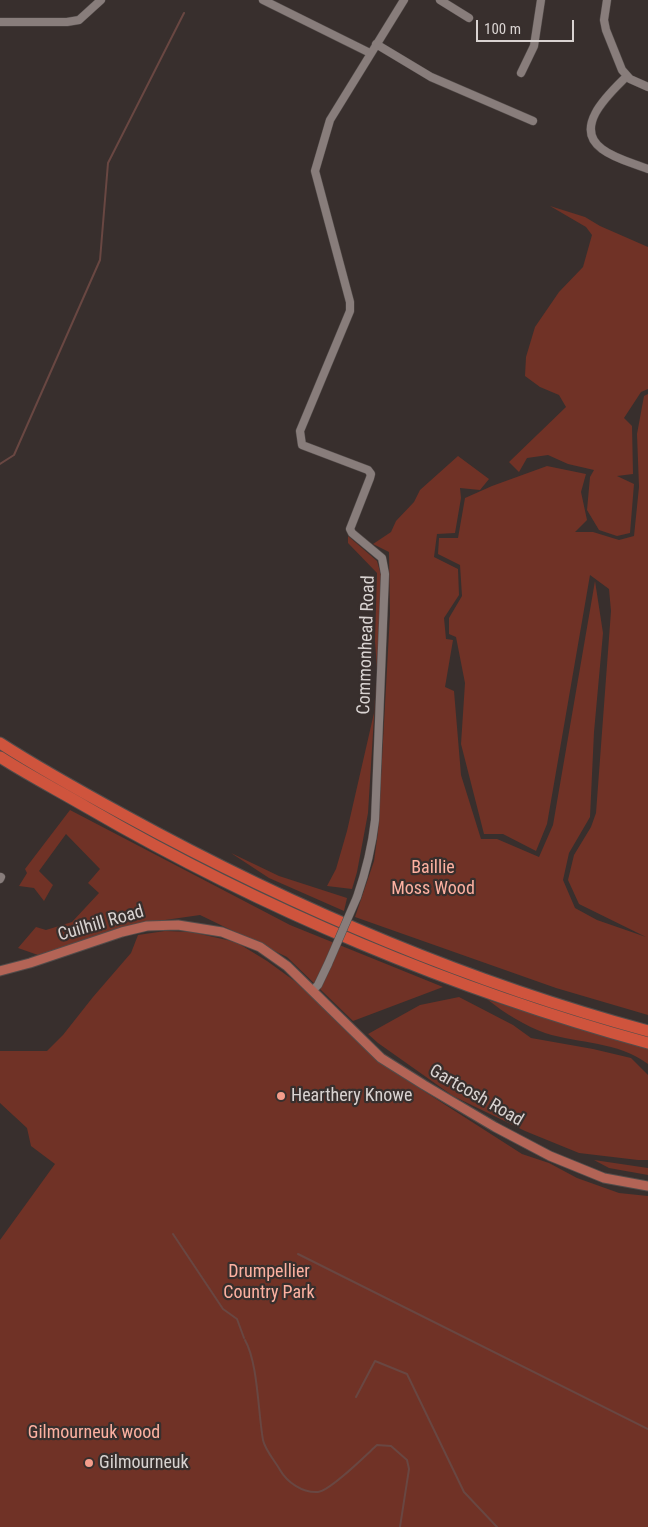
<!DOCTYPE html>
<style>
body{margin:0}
#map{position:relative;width:648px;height:1527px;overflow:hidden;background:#382f2d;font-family:"Roboto Condensed",sans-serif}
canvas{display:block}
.scale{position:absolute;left:476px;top:20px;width:98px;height:22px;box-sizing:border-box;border:2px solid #d9d3d1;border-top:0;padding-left:6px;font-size:15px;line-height:18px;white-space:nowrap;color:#d9d3d1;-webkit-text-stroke:4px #382f2d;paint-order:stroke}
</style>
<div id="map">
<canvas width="648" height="1527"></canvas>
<div class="scale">100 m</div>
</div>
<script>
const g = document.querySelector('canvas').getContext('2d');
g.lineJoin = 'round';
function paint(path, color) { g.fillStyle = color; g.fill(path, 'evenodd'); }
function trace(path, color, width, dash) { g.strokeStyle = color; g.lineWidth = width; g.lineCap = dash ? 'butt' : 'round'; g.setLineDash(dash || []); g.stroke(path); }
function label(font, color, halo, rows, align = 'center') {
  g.font = font + ' "Roboto Condensed",sans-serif'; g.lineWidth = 4.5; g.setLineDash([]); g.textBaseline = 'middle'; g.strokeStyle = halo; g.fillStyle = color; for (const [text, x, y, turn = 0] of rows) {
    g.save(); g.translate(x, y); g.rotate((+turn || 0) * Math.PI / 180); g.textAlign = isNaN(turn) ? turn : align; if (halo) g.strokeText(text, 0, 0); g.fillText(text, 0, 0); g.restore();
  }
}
paint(new Path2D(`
 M550 206 585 217 600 226 648 247V389L641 392 624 418 632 426 633 474 617 476 634 484 630 533 617 536 599 530 587 510 590 477 594 470 568 464 548 455 527 458 519 472 509 462 566 407 559 395 540 387 525 376 526 357 535 327 559 292 583 267 592 235 586 227Z
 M648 394V1015L556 988 355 917 374 861 378 832 390 614 389 552 373 544 391 532 396 521 414 502 420 490 458 456 489 479 480 490 460 488 461 498 455 533 437 534 434 557 458 569 459 595 444 618 446 639 453 640 445 687 454 691 461 775 481 839H497L539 857 553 825 595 581 603 633 594 732 590 817 569 853 563 880 575 908 597 920 646 937 579 904 568 880 574 855 591 827 596 813 611 611 609 589 590 575 547 824 536 851 503 834H484L461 744 465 683 456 637 449 634V618L462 596 460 565 438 554 439 538H458L465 498 492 486 547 466 586 474 581 492 587 520 575 532H593L619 540 634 536 639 487 637 434 644 396Z
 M348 536 377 561 381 575 379 637 368 813 357 872 352 889 327 886 336 869 347 831 374 713 377 669 375 641 377 573 348 543Z
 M70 810 290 925 443 987 353 1021 287 957 200 915 137 924 38 955 18 948 36 927 46 930 72 922 99 893 88 883 100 869 66 834 39 871 53 885 44 901 34 888 19 886 27 873 25 869Z
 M231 853 279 876 347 898 344 911 269 878Z
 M165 931 191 932 236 942 267 961 296 982 394 1072 522 1154 549 1163 577 1178 619 1193 648 1196V1527H0V1240L55 1164 31 1146 27 1128 0 1103V1051H47L63 1035 93 997 131 953 138 935Z
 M459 997 513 1025 531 1038 593 1049 631 1058 648 1075V1160H638L579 1153 525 1131 453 1096 378 1043 368 1034 420 1005Z
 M488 1000 648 1049V1064C617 1041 580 1044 545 1033 527 1027 503 1012 488 1000Z
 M594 1160 648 1168V1175L609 1168Z`), '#703226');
trace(new Path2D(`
 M0 464 14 455 100 260 108 163 184 13
 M173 1234 223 1309 237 1319 244 1338
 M298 1254 648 1429
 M245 1340C258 1363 258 1412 263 1440 265 1450 275 1461 280 1470 287 1482 302 1493 318 1492 330 1491 366 1455 377 1445L391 1446 407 1460 409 1469 400 1527
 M356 1397 375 1361 407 1374 464 1492 497 1527`), '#694742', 2);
const minor = new Path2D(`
 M263 0 370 53
 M440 0 469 18
 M607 0 604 20 606 30 622 70 630 79 648 87
 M0 22H67L79 20 101 0
 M376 44 431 77 533 121
 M521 73 534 46 541 0
 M626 77C610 93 572 127 602 149 615 159 633 163 648 169
 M0 879 1 877
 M357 897C366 871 372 847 375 820L385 574 382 558 352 533 350 529 370 478 371 474 368 470 302 445 300 431 350 311V302L315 171 330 120 404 0
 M313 990 318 985 328 964`);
const major = new Path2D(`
 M0 971 30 963 122 932 147 926 178 925 222 932 260 947 287 966 381 1058 424 1085 495 1127 550 1156 604 1178 648 1186`);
const highway = new Path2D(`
 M0 743C40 769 82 792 124 815 288 905 467 982 648 1031
 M0 757C28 775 59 791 88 808 262 909 454 990 648 1043`);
trace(minor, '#534c4a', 9);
trace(major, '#534c4a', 11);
trace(highway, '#534c4a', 13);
trace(minor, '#887d7b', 8);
trace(major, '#b36456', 9);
trace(highway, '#cf543d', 11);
const minorBridge = new Path2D(`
 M328 964 357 897`);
trace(minorBridge, '#534c4a', 9, []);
trace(minorBridge, '#887d7b', 8);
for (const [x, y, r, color] of [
 [281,1096,5,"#f49d8b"],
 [89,1463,5,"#f49d8b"]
]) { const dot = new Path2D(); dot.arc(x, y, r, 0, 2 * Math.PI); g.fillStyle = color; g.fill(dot); trace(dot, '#382f2d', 2); }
label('18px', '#d9d3d1', '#382f2d', [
 ["Commonhead Road",367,645,-88],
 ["Cuilhill Road",101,924,-16],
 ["Gartcosh Road",476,1096,30]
]);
label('18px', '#fdb1a1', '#382f2d', [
 ["Baillie",433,868],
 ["Moss Wood",433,889],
 ["Drumpellier",269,1272],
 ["Country Park",269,1293],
 ["Gilmourneuk wood",94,1433]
]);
label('18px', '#d9d3d1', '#382f2d', [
 ["Hearthery Knowe",291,1096],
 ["Gilmourneuk",99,1463]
], 'left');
</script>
